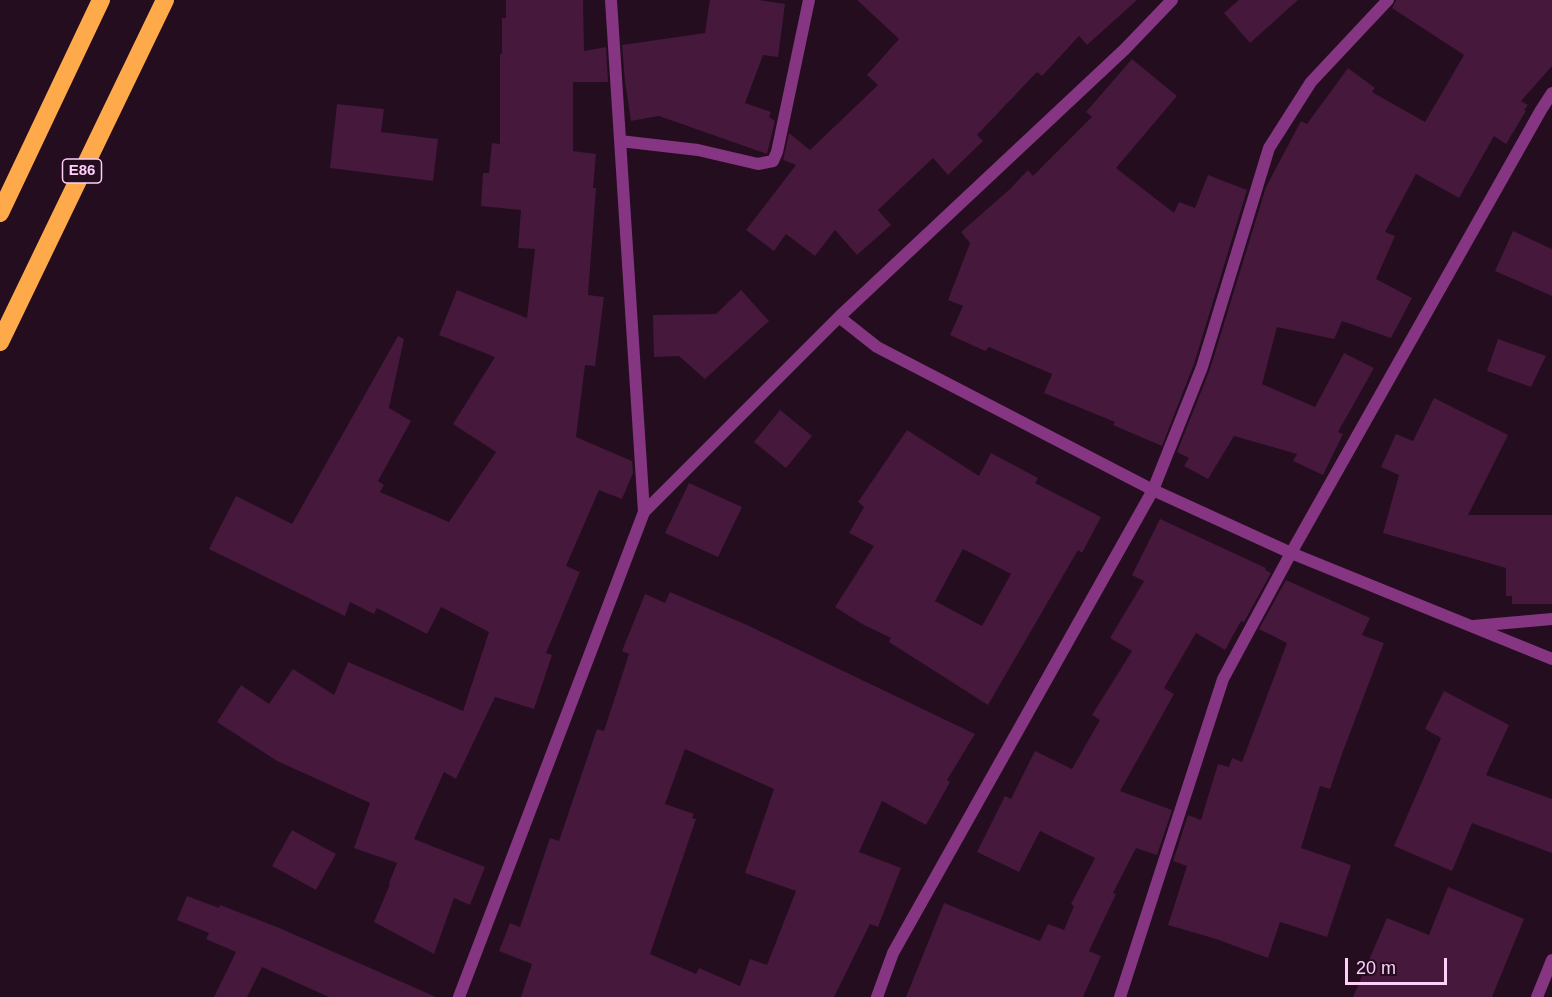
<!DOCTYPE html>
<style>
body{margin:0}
#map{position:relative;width:1552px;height:997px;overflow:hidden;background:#230d1f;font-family:Helvetica,sans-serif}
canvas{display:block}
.scale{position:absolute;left:1345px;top:958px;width:102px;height:27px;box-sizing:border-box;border:3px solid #ffcff9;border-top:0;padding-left:8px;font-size:18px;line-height:21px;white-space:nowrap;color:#ffcff9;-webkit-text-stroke:4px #230d1f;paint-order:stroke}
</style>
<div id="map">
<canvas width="1552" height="997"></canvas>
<div class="scale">20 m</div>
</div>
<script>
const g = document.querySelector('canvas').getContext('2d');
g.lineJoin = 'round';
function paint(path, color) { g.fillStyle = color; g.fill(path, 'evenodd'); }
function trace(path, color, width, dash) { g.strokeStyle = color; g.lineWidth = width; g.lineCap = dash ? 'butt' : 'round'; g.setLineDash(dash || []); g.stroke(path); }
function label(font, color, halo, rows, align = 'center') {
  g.font = font + ' Helvetica,sans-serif'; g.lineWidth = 6; g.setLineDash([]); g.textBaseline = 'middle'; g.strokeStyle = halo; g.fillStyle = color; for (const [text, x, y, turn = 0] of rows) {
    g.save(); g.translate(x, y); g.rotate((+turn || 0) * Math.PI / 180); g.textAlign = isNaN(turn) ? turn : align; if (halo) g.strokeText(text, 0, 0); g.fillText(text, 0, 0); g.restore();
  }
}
paint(new Path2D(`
 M506 0H583L584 51 606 47 608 82H573V151L596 154 593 188H596L588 295 604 297 595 366 585 365 576 437 632 461 633 473 622 499 599 490 566 566 580 572 546 653 552 655 534 709 495 697 456 779 444 772 414 839 485 867 470 905 454 898 434 954 374 922 390 884 389 883 397 863 354 848 370 803 277 761 217 722 241 685 269 704 293 669 334 695 348 662 463 711 489 632 441 607 427 634 377 608 374 614 350 602 345 616 209 549 236 496 292 524 398 336 404 339 389 408 411 421 378 481 384 485 380 492 449 522 496 452 453 424 495 357 439 335 457 290 527 318 535 249 518 248 521 210 481 206 483 173H489L492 143 500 144V54H502V18H506Z
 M710 0H759L785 4 778 57 763 55 745 103 771 112 769 117 775 121 767 154 659 116 631 121 625 82 622 45 705 33Z
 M857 0H1137L1087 45 1079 36 1042 76 1037 72 977 135 983 141 948 175 933 158 878 210 891 225 857 255 835 230 815 256 786 234 774 251 746 230 796 165 783 160 789 133 810 150 878 85 867 75 899 39Z
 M1239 0H1298L1250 43 1224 13Z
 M1396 0H1552V66L1521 101 1528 105 1524 110 1526 111 1506 144 1494 136 1459 198 1416 174 1385 232 1395 236 1376 279 1412 298 1391 338 1342 321 1334 339 1277 327 1262 384 1315 407 1344 353 1374 368 1338 432 1343 434 1323 475 1293 461 1297 454 1234 436 1208 479 1184 466 1189 458 1177 452 1210 369 1266 187 1301 121 1307 124 1348 68 1375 88 1372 92 1425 122 1464 55 1392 8Z
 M1132 59 1177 96 1116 168 1174 213 1179 202 1195 208 1208 175 1247 190 1194 364 1162 446 1113 425 1115 422 1044 393 1052 374 989 347 985 351 950 335 963 306 948 300 970 243 961 232 1010 189 1028 170 1033 176 1092 117 1086 112Z
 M337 104 384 109 381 132 438 139 433 181 330 168Z
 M1513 231 1552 249V296L1495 271Z
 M741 290 769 321 705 379 679 356 654 357 653 315 716 314Z
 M1498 339 1546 356 1531 387 1487 371Z
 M1434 398 1508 435 1468 515H1552V604H1512V596H1506V568L1383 533 1399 475 1381 467 1396 434 1413 441Z
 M780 410 812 436 786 468 754 442Z
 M907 430 979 476 991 453 1038 478 1035 483 1101 517 1082 553 1078 550 988 705 889 642 891 638 862 624 835 607 874 546 849 533 864 507 858 502ZM963 549 1011 574 982 626 935 601Z
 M689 483 742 507 718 557 665 533Z
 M1160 519 1266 568 1265 570 1271 573 1244 622 1241 621 1225 650 1196 633 1164 688 1174 694 1120 791 1172 810 1157 855 1136 848 1113 893 1116 894 1089 951 1101 956 1083 997H906L944 903 1040 941 1048 924 1064 930 1074 906 1071 904 1095 858 1040 831 1019 872 977 852 1005 796 1011 799 1035 751 1072 769 1100 720 1092 715 1132 651 1110 638 1144 581 1132 575Z
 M1286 580 1370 618 1362 635 1384 643 1342 754 1330 789 1320 786 1301 848 1351 865 1327 937 1280 922 1268 958 1216 939 1168 925 1187 866 1173 861 1188 815 1201 820 1218 764 1229 767 1232 758 1242 762 1287 643 1259 629Z
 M670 592 747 625 975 734 947 780 950 782 926 825 882 801 859 852 901 868 878 927 870 924 834 997H521L532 964 499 951 510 923 520 927 550 838 559 841 597 729 604 731 629 654 622 651 645 594 665 603ZM685 749 774 789 745 873 796 891 767 965 750 959 740 986 699 968 696 974 650 954 696 819 692 818 694 814 665 804Z
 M1444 691 1509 725 1486 775 1552 799V853L1472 823 1452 871 1394 846 1441 738 1425 729Z
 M292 830 336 854 316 890 272 866Z
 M1448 887 1524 919 1492 997H1353L1387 918 1429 935Z
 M187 896 219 908 220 905 277 927 436 997H329L262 967 247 997H214L236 952 206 939 209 933 177 920Z`), '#45183c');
trace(new Path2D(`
 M611 0 644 512
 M620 141 698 150 758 164 773 161 777 152 809 0
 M1473 626 1552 619
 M877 997 893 953 1153 490 1202 367 1269 148 1311 82 1388 0
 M1120 997 1223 679 1291 553 1541 110 1552 93
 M1537 997 1552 960`), '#853581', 12);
trace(new Path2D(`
 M839 317 877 347 1153 490 1291 553 1552 659
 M459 997 644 512 839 317 1125 49 1172 0`), '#853581', 12);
trace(new Path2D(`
 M0 213 101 0
 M0 342 165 0`), '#ffaa4a', 18);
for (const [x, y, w] of [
 [82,171,39]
]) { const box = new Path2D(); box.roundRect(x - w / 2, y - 12, w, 24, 4.5); g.fillStyle = '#230d1f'; g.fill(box); trace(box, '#ffcff9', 1.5); }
label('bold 15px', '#ffcff9', null, [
 ["E86",82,171]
]);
</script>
